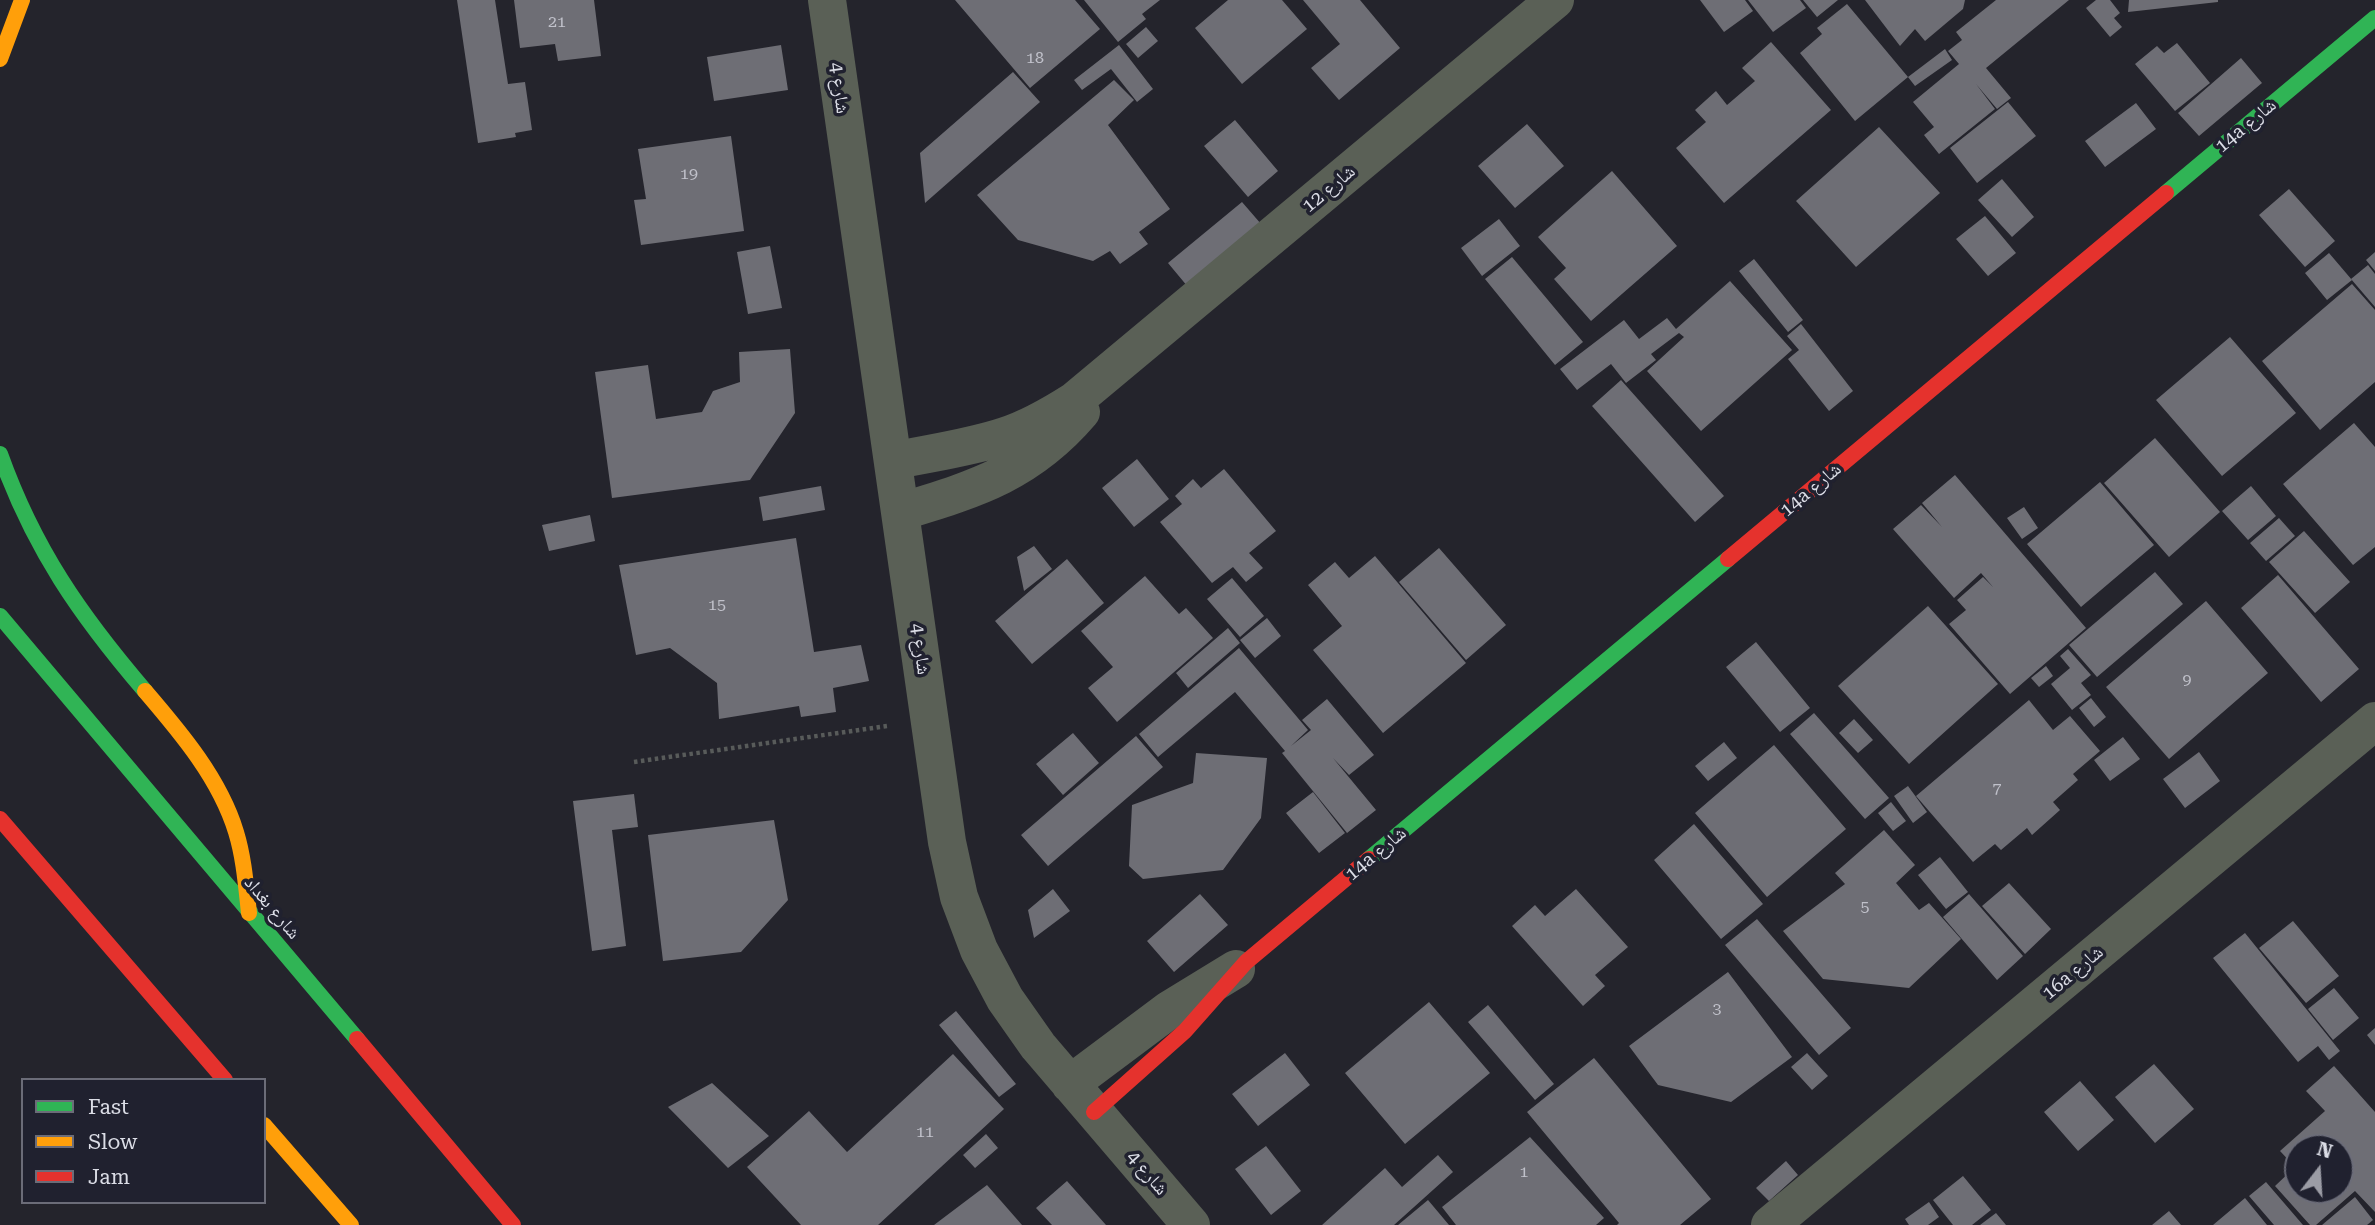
<!DOCTYPE html>
<meta charset="utf-8">
<style>
body{margin:0}
#map{position:relative;width:2375px;height:1225px;overflow:hidden;background:#24242c;font-family:"Roboto Serif",serif}
canvas{display:block}
.legend{position:absolute;left:21px;top:1078px;width:245px;height:126px;box-sizing:border-box;background:#20212f;border:2px solid #6b6c78;margin:0;padding:9px 12px;list-style:none;font-size:21px;color:#dbdde6}
.legend li{display:flex;align-items:center;gap:14px;height:35px}
.legend b{width:35px;border:2px solid #6b6c78}
.north{position:absolute;left:2284px;top:1134px;width:70px;height:70px;box-sizing:border-box;background:#20212f;border:2px solid #6b6c78;border-radius:50%;rotate:17deg;font-size:19px;font-weight:700;line-height:28px;text-align:center;color:#dbdde6}
.north::after{content:'';display:block;margin:auto;width:24px;height:32px;background:#9b9ca5;clip-path:polygon(50% 0,100% 100%,50% 72%,0 100%)}
</style>
<div id="map">
<canvas width="2375" height="1225"></canvas>
<ul class="legend">
<li><b style="height:9px;background:#30b455"></b>Fast</li>
<li><b style="height:9px;background:#ff9f0a"></b>Slow</li>
<li><b style="height:9px;background:#e5322d"></b>Jam</li>
</ul>
<div class="north">N</div>
</div>
<script>
const g = document.querySelector('canvas').getContext('2d');
g.lineJoin = 'round';
function paint(path, color) { g.fillStyle = color; g.fill(path, 'evenodd'); }
function trace(path, color, width, dash) { g.strokeStyle = color; g.lineWidth = width; g.lineCap = dash ? 'butt' : 'round'; g.setLineDash(dash || []); g.stroke(path); }
function label(font, color, halo, rows, align = 'center') {
  g.font = font + ' "Roboto Serif","Noto Naskh Arabic",serif'; g.lineWidth = 7; g.setLineDash([]); g.textBaseline = 'middle'; g.strokeStyle = halo; g.fillStyle = color; for (const [text, x, y, turn = 0] of rows) {
    g.save(); g.translate(x, y); g.rotate((+turn || 0) * Math.PI / 180); g.textAlign = isNaN(turn) ? turn : align; if (halo) g.strokeText(text, 0, 0); g.fillText(text, 0, 0); g.restore();
  }
}
paint(new Path2D(`
 M457 0H495L508 84 525 82 532 130 515 133 516 137 478 143Z
 M514 0H594L601 56 558 61 555 44 520 48Z
 M955 0H1075L1100 29 1030 88Z
 M1084 0H1160L1142 14 1146 19 1118 42Z
 M1228 0H1282L1307 29 1242 84 1195 28Z
 M1303 0H1360L1400 48 1339 100 1311 68 1340 44Z
 M1700 0H1745L1753 11 1724 32Z
 M1748 0H1800L1806 8 1773 32Z
 M1803 0H1838L1817 17Z
 M1865 0H1965L1963 9 1925 41 1915 29 1900 46Z
 M1996 0H2069L1986 68 2011 98 1997 109 1976 84 1995 109 1939 154 1924 135 1934 127 1913 102 1959 64 1948 51 1962 40 1956 32Z
 M2096 0H2110L2120 13 2114 18 2122 27 2110 37 2086 8Z
 M2129 0H2218V2L2128 12Z
 M1847 4 1908 77 1855 121 1800 53 1822 34 1817 28Z
 M1146 27 1158 41 1138 58 1126 44Z
 M1771 42 1831 110 1724 203 1676 148 1706 122 1695 110 1716 91 1727 105 1755 81 1742 68Z
 M2177 43 2210 83 2175 111 2135 64 2157 46 2164 53Z
 M781 45 788 90 714 101 707 57Z
 M1119 45 1153 89 1137 102 1111 69 1082 90 1074 80Z
 M1945 49 1952 60 1915 86 1908 77Z
 M2241 58 2262 83 2199 136 2178 113Z
 M1013 72 1040 102 925 203 920 153Z
 M1114 80 1134 100 1108 125 1170 209 1139 232 1148 244 1120 264 1110 251 1093 261 1018 240 977 195Z
 M2008 102 2036 136 1977 183 1950 148Z
 M2136 103 2156 129 2105 167 2085 141Z
 M1235 120 1278 171 1248 197 1204 146Z
 M1527 124 1564 166 1515 208 1478 166Z
 M1879 127 1940 193 1856 267 1796 201Z
 M731 136 744 231 641 245 634 200 646 199 638 149Z
 M1612 171 1677 246 1591 321 1554 279 1566 268 1538 237Z
 M2002 179 2034 217 2012 237 1978 200Z
 M2289 189 2335 241 2305 267 2259 215Z
 M1242 202 1268 232 1193 293 1168 263Z
 M1985 216 2016 253 1988 276 1956 239Z
 M1499 219 1520 246 1482 276 1461 248Z
 M770 246 782 308 748 314 737 252Z
 M2375 252V271L2366 260Z
 M2329 253 2352 280 2327 300 2305 273Z
 M1512 257 1583 342 1555 365 1485 279Z
 M1754 259 1803 320 1788 332 1739 271Z
 M2368 265 2375 274V307L2351 279Z
 M1730 281 1792 350 1701 431 1647 371 1684 337 1679 333 1651 354 1656 360 1626 383 1611 364 1577 390 1560 369 1624 320 1639 339 1667 318 1676 329Z
 M2352 284 2375 310V382L2320 430 2262 361Z
 M1801 324 1853 391 1829 411 1788 359 1799 350 1787 336Z
 M2230 337 2296 413 2222 476 2156 400Z
 M790 349 795 413 750 480 612 498 595 372 648 365 656 419 702 412 713 391 740 382 739 352Z
 M1621 380 1724 496 1695 522 1592 406Z
 M2354 423 2375 447V547L2353 565 2283 484Z
 M2155 438 2220 512 2169 557 2104 483Z
 M1137 459 1169 499 1134 527 1102 488Z
 M1224 469 1276 531 1249 553 1263 568 1246 582 1233 567 1212 583 1160 522 1182 504 1175 496 1193 479 1201 488Z
 M1955 475 2086 628 2010 694 1949 624 1966 610 1957 600 1983 577 1993 587 1981 573 1954 598 1893 529 1921 505 1942 527 1922 503Z
 M2100 482 2154 545 2081 607 2027 544Z
 M821 486 825 510 763 521 759 497Z
 M2251 486 2276 516 2248 540 2222 511Z
 M2024 507 2038 528 2022 539 2007 518Z
 M590 515 595 541 549 551 542 525Z
 M2279 518 2295 536 2266 561 2250 543Z
 M2304 531 2350 582 2315 613 2269 562Z
 M796 538 814 652 861 645 869 681 833 688 836 712 801 717 799 706 719 719 717 683 670 648 636 655 619 565Z
 M1034 546 1052 569 1024 591 1017 557Z
 M1439 548 1506 625 1466 660 1399 582Z
 M1375 556 1466 663 1383 733 1313 650 1342 626 1308 585 1335 562 1349 578Z
 M1067 559 1104 603 1032 664 995 621Z
 M2155 572 2183 604 2097 677 2069 645Z
 M2278 575 2359 669 2321 702 2241 608Z
 M1145 576 1179 614 1186 608 1213 638 1117 722 1088 688 1113 667 1081 631Z
 M1232 578 1264 616 1240 637 1207 599Z
 M2206 601 2268 673 2169 759 2106 687Z
 M1928 606 1998 684 1909 764 1838 686Z
 M1267 618 1281 636 1255 658 1240 640Z
 M1228 628 1240 643 1188 688 1176 673Z
 M1756 642 1810 708 1780 732 1726 667Z
 M1239 648 1308 730 1291 746 1311 730 1302 720 1327 699 1374 755 1349 775 1333 758 1376 810 1347 833 1282 753 1285 751 1235 692 1158 757 1139 734Z
 M2068 649 2091 675 2081 683 2091 695 2072 710 2051 684 2070 668 2060 656Z
 M2046 666 2053 676 2039 687 2031 678Z
 M2091 698 2106 717 2094 727 2079 708Z
 M2029 700 2053 730 2070 716 2100 751 2073 774 2078 780 2053 802 2060 810 2032 835 2027 828 2001 850 1995 844 1973 862 1916 796Z
 M1814 713 1889 798 1865 819 1790 734Z
 M1854 719 1873 740 1858 753 1839 733Z
 M1073 733 1099 763 1063 795 1036 764Z
 M1136 736 1163 767 1048 866 1021 835Z
 M2123 737 2140 759 2110 781 2094 760Z
 M1724 742 1737 758 1708 781 1695 766Z
 M1774 745 1846 829 1767 897 1695 813Z
 M2199 752 2220 781 2185 808 2163 779Z
 M1196 753 1267 758 1261 818 1223 870 1143 879 1129 866 1132 805 1193 783Z
 M1908 786 1927 812 1913 823 1894 796Z
 M1313 792 1345 833 1319 853 1286 813Z
 M634 794 638 827 612 830 626 946 592 951 573 801Z
 M1891 802 1906 821 1893 831 1878 813Z
 M774 820 788 900 741 952 663 961 648 835Z
 M1694 824 1763 904 1721 939 1654 860Z
 M1884 830 1915 865 1896 883 1919 910 1929 903 1961 939 1909 988 1823 979 1783 931 1845 884 1835 873Z
 M1940 857 1968 892 1946 909 1918 875Z
 M2009 883 2051 929 2025 954 1982 906Z
 M1053 889 1070 911 1034 938 1028 910Z
 M1576 889 1628 947 1595 975 1605 986 1583 1006 1512 926 1535 905 1545 916Z
 M1200 894 1228 925 1174 972 1147 941Z
 M1969 894 2023 956 1997 980 1943 917Z
 M1757 919 1851 1028 1819 1055 1725 945Z
 M2293 921 2339 976 2306 1003 2259 948Z
 M2245 933 2340 1051 2329 1060 2318 1046 2298 1062 2213 958Z
 M1728 972 1792 1057 1731 1102 1658 1085 1629 1046Z
 M2334 988 2359 1018 2333 1040 2308 1009Z
 M1429 1002 1490 1073 1405 1144 1345 1073Z
 M1488 1005 1554 1084 1535 1100 1468 1022Z
 M956 1011 1016 1084 999 1097 939 1025Z
 M2375 1028V1045L2367 1035Z
 M1285 1053 1310 1085 1258 1126 1232 1094Z
 M1807 1053 1828 1076 1812 1090 1791 1067Z
 M953 1054 1004 1109 878 1225H801L747 1167 809 1111 847 1152Z
 M1594 1058 1711 1199 1680 1225H1617L1619 1223 1527 1112Z
 M2154 1064 2194 1109 2155 1143 2115 1097Z
 M2334 1066 2375 1112V1212L2355 1191 2316 1225H2310L2275 1186 2295 1167 2280 1151 2325 1111 2306 1091ZM2298 1148H2340V1190H2298Z
 M2080 1081 2114 1120 2078 1151 2044 1112Z
 M712 1083 769 1136 728 1168 668 1107Z
 M986 1134 998 1148 975 1168 963 1155Z
 M1530 1137 1604 1218 1596 1225H1456L1442 1207Z
 M1266 1146 1301 1191 1271 1215 1235 1169Z
 M1438 1155 1453 1172 1394 1225H1322L1385 1168 1402 1187Z
 M1786 1161 1798 1175 1769 1201 1756 1188Z
 M1963 1176 1991 1210 1972 1225H1953L1933 1200Z
 M1067 1181 1106 1225H1052L1036 1208Z
 M2266 1182 2303 1225H2274L2249 1196Z
 M987 1185 1022 1225H934Z
 M2355 1197 2373 1220 2367 1225H2322Z
 M2245 1198 2267 1225H2213Z
 M1428 1200 1449 1225H1398Z
 M1929 1202 1939 1217 1928 1225H1909L1905 1219Z
 M2169 1211 2181 1225H2152Z
 M1996 1213 2006 1225H1980Z`), '#6e6e75');
trace(new Path2D(`
 M634 762 887 726`), '#585b5a', 4.5, [3.5, 3.5]);
trace(new Path2D(`
 M827 0 947 842 959 897 979 950 1005 999 1038 1046 1191 1225
 M893 461C930 453 969 448 1005 436 1030 428 1052 415 1074 401L1555 0
 M900 512C975 489 1028 474 1081 412
 M1070 1084 1169 1010 1236 969
 M1770 1225 2375 721`), '#5a6056', 38);
trace(new Path2D(`
 M2166 193 2375 18
 M0 454C34 549 80 615 145 691
 M0 616 357 1039
 M1369 859 1728 559`), '#30b455', 16);
trace(new Path2D(`
 M0 59 22 0
 M145 691C181 733 220 779 236 832 244 858 246 886 249 913
 M264 1125 351 1225`), '#ff9f0a', 16);
trace(new Path2D(`
 M1728 559 2166 193
 M0 819 225 1080
 M357 1039 513 1225
 M1094 1112 1185 1031 1246 962 1369 859`), '#e5322d', 16);
label('16px', '#c0c1ca', null, [
 ["21",557,22],
 ["18",1035,58],
 ["19",689,174],
 ["15",717,605],
 ["9",2187,680],
 ["7",1997,788],
 ["5",1865,907],
 ["3",1717,1009],
 ["11",925,1132],
 ["1",1524,1172]
]);
label('19px', '#dbdde6', '#20212f', [
 ["شارع 4",839,88,82],
 ["14a شارع",2246,126,-40],
 ["شارع 12",1329,189,-40],
 ["14a شارع",1811,490,-40],
 ["شارع 4",920,649,82],
 ["14a شارع",1376,854,-40],
 ["شارع بغداد",272,908,50],
 ["16a شارع",2073,973,-40],
 ["شارع 4",1147,1173,49]
]);
</script>
